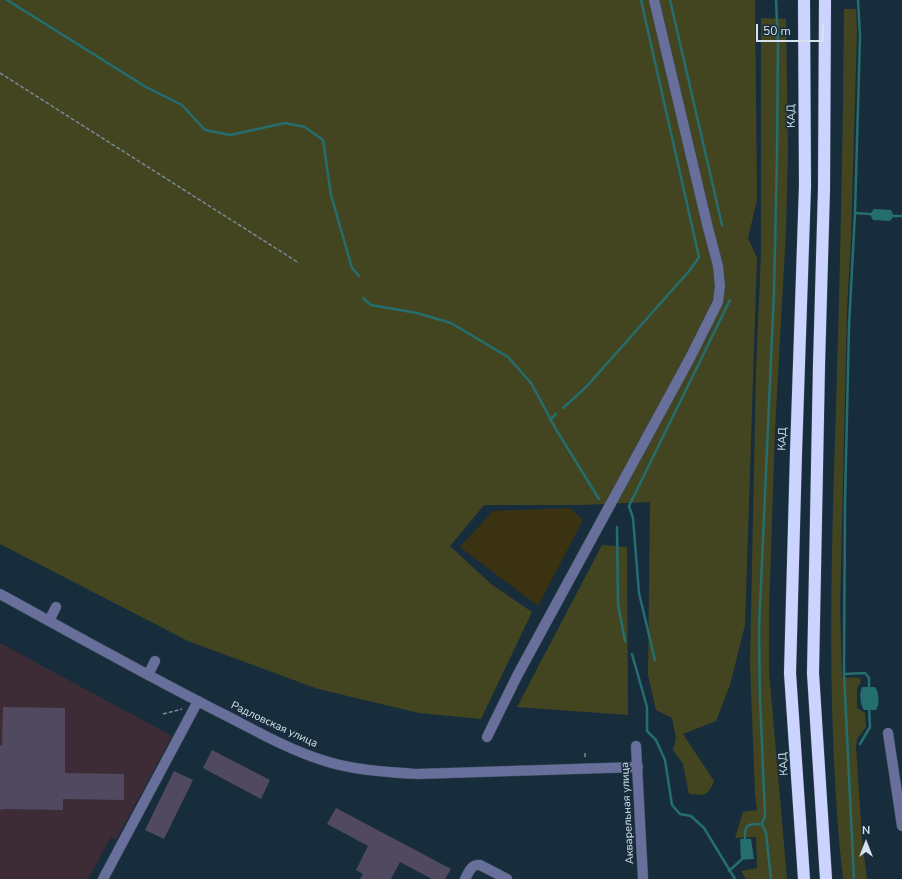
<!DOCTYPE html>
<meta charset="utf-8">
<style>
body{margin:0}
#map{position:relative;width:902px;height:879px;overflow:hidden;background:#182d3c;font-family:"Nunito Sans",sans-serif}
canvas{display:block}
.north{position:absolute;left:846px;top:823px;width:40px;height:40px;-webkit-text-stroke:3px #182d3c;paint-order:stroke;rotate:0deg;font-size:11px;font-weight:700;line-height:16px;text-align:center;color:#d6e2ed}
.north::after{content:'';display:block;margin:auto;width:14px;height:18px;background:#d6e2ed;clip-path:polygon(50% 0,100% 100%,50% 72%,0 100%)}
.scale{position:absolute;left:756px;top:24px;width:68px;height:18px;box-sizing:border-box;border:2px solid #d6e2ed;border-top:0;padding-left:5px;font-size:12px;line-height:14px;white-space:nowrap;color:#d6e2ed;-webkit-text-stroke:3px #182d3c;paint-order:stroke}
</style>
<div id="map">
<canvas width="902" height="879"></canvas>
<div class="north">N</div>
<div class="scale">50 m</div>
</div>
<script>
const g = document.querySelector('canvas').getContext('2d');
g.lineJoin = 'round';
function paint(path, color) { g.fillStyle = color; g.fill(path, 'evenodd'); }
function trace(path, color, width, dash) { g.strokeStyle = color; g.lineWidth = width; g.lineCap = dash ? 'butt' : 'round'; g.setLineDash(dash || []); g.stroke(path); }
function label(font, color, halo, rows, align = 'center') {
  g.font = font + ' "Nunito Sans",sans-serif'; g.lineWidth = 3.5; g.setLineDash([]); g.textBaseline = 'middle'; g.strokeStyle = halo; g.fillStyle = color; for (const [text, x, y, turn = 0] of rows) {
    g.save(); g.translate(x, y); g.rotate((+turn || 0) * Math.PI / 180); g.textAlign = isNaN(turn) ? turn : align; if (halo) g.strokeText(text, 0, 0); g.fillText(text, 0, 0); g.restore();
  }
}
paint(new Path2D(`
 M0 643 172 736 116 840 111 837 88 879H0Z`), '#3d2c36');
paint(new Path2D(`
 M0 0H755L757 200 748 238 757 258 745 625 730 685 716 721 683 734 714 781C708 796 705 796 689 794L683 764 673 750 676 738 672 718 656 710 648 675 650 502 581 505H484L450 546 491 584 532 612 481 719 419 713 318 689 188 641 0 544Z
 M844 9H856L857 31 851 238 847 310 840 606 842 677 860 678 861 682 857 688V708L865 713 866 727 857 739 856 747 862 839 867 879H843C826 722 831 564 836 407 840 274 843 142 844 9Z
 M761 18 786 19 788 150 786 230 775 430 769 611V671L787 879H746L741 871 757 868 756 837 735 838 743 812 757 810 755 794 750 664 756 369 761 254Z
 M602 545 627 547 628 715 517 707Z`), '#434520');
paint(new Path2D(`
 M570 508 583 520 538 606 460 547 493 511Z`), '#3a3211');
paint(new Path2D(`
 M874 209 891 210 894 216 890 221 873 220 870 214Z
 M862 687H875C879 692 880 704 876 710H864C860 704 859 693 862 687Z
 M740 839H751L754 859 741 860Z`), '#246e6f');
trace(new Path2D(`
 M7 0 146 87 182 105 205 130 230 135 285 123 305 127 323 140 331 195 352 268 359 276
 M670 0 722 225
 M855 213 870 214
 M894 216H902
 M363 298 371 305 417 313 451 323 508 357 531 383 557 431 599 499
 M563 408 587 386 690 270 699 257 641 0
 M550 420 556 414
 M617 527 618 604 625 641
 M632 654 647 707V731L656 740 665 760 672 805 680 814 691 816 704 828 735 879
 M655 660 639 593 633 518 629 506 730 300
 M844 674 865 673 869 678V690
 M860 744 870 727 869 707
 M745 839C744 823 749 824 762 824
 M729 871 741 860
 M771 879 766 833 762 824 765 816 760 698 759 629 774 292 777 156 778 43 776 0
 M854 879 844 674 845 502 849 326 855 213 860 36 858 0`), '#246e6f', 2.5);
paint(new Path2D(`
 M3 707 65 708V773L124 774V800L63 799V810L4 809 0 810V745L2 746Z
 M212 750 270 780 261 799 203 768Z
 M174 771 193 780 164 839 145 830Z
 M336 808 451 869 445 879H432L400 862 391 879H360L363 874 356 870 368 846 327 824Z`), '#504960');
const minor = new Path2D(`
 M0 594C73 634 146 675 221 713 253 729 285 748 319 759 350 770 385 772 417 774L638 767
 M49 621 56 607
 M148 675 155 661
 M888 733 902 826
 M487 737 517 676 690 358 718 302 720 286 718 266 707 224 654 0
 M636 746 643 879
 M103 879 198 701
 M465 879C469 872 471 864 480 865L507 879`);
const highway = new Path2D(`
 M804 0 805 186 796 453 790 673 804 879
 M825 0 824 189 819 365 813 673 826 879`);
trace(minor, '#364a58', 11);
trace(highway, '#364a58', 13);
trace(new Path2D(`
 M0 73 299 263
 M163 714 182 709
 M585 753V758`), '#798996', 1.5, [4, 2]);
trace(minor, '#676f9a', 10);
trace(highway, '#cbd4ff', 12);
label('11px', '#d6e2ed', '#182d3c', [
 ["КАД",792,116,-91],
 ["КАД",783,439,-88],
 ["Радловская улица",274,725,25],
 ["КАД",784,764,-94],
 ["Акварельная улица",628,813,-93]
]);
</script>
